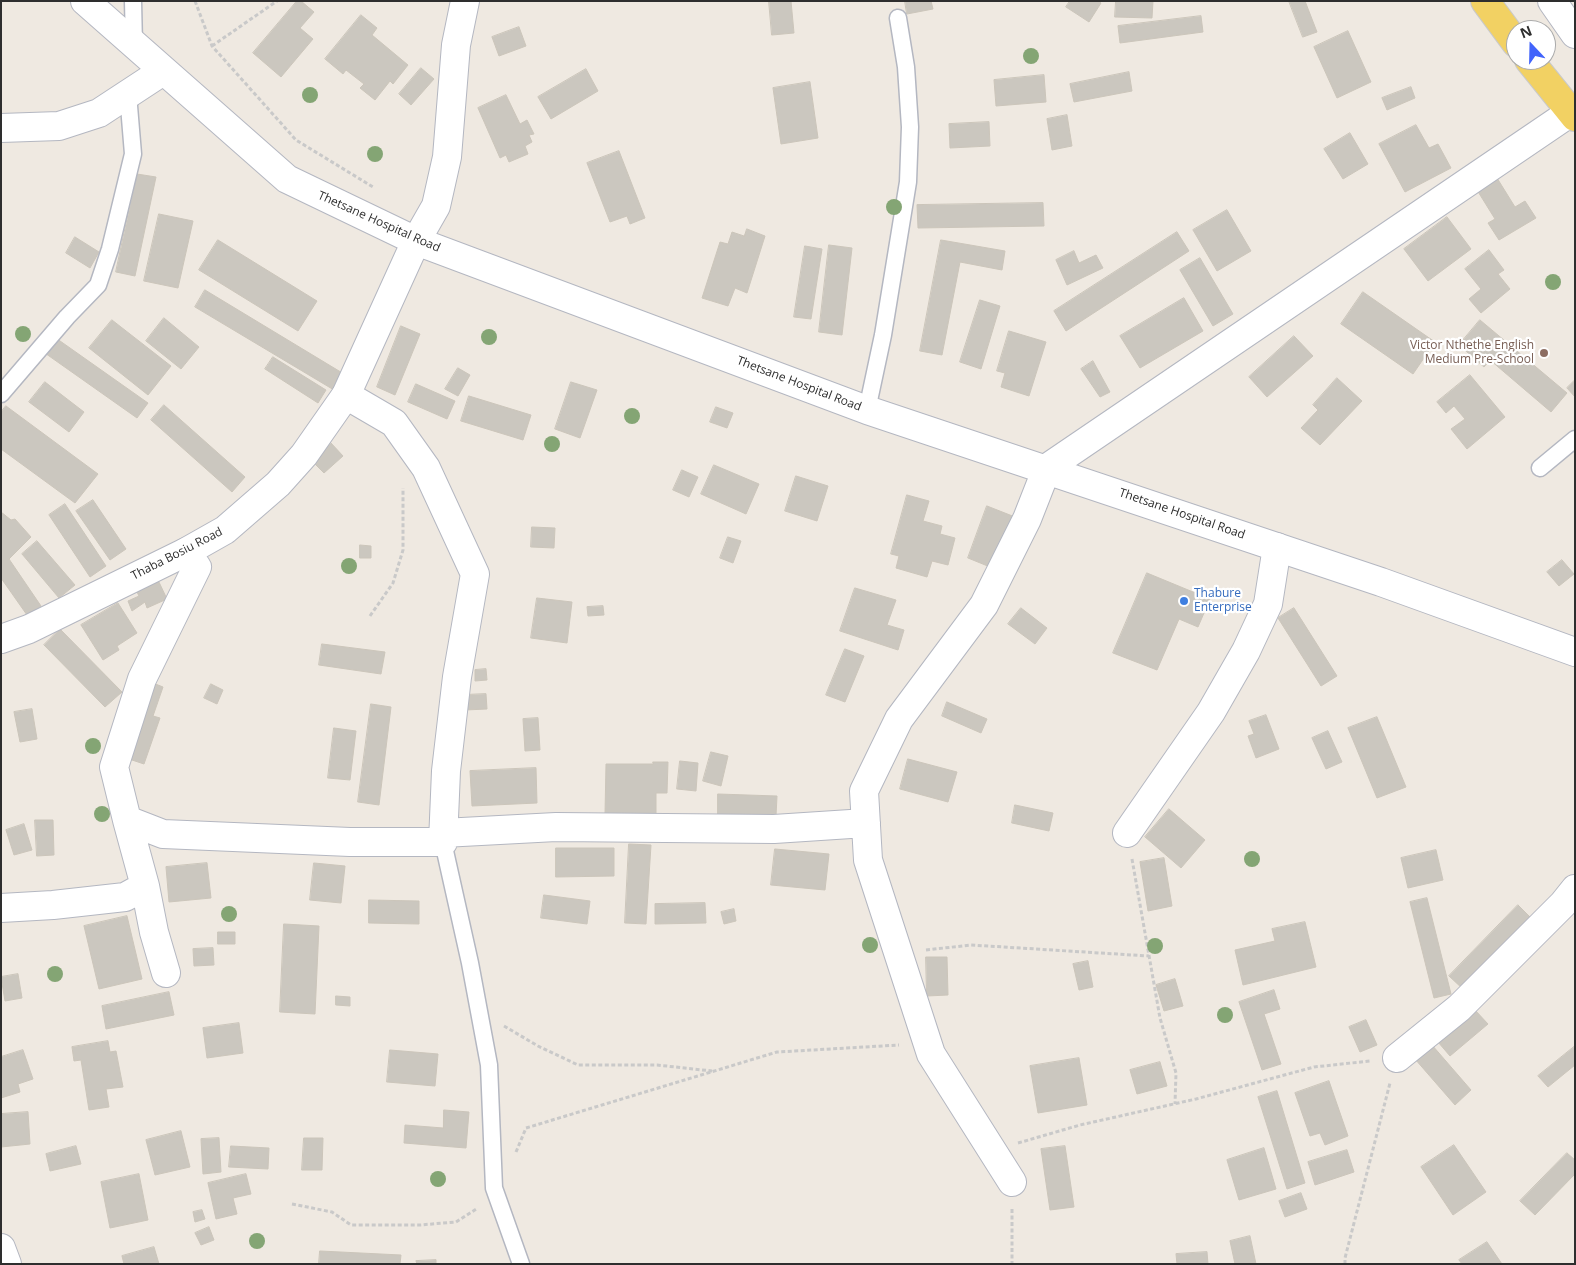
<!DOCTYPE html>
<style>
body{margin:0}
#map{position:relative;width:1576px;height:1265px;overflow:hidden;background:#efe9e1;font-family:"Open Sans",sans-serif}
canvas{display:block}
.frame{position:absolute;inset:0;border:2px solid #2e2e2e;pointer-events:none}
.north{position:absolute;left:1506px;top:20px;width:50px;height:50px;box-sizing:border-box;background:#fff;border:1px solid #ababab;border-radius:50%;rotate:339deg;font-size:14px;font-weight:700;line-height:20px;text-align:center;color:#2e2e2e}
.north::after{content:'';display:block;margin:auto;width:18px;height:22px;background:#4264fb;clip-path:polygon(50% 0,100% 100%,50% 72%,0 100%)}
</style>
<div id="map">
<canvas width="1576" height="1265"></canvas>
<div class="frame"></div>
<div class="north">N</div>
</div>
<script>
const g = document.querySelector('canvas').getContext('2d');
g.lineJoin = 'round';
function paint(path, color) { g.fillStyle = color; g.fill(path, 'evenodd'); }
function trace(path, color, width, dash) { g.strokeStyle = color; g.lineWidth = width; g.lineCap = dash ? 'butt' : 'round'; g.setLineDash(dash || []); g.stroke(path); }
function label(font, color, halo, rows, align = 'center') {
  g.font = font + ' "Open Sans",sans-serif'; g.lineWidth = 4.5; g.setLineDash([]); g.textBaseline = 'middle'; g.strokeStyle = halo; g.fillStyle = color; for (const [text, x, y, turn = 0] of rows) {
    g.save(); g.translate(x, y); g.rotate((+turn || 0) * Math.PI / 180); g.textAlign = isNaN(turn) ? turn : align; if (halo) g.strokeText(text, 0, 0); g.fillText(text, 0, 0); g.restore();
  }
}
const building = new Path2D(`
 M297 1H301L314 12 300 28 313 39 281 77 253 53Z
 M769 1H791L794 33 772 35Z
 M905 1H931L933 9 907 14Z
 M1070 1H1098L1101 3 1089 22 1066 7Z
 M1116 1H1153L1152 18 1115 17Z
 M1289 1H1305L1317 32 1303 37Z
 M361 15 377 28 372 35 408 65 393 84 390 81 375 100 360 88 364 84 346 70 343 74 325 59Z
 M1201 16 1203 32 1120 43 1118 26Z
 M519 27 526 46 499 56 492 37Z
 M1348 31 1371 82 1337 98 1314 47Z
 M421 68 434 79 411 105 399 94Z
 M586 69 598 91 551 119 538 97Z
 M1129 72 1132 91 1074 102 1070 84Z
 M1044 75 1046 102 996 106 994 80Z
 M810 82 818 138 781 144 773 88Z
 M1411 87 1415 98 1387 110 1382 98Z
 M506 95 520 124 527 120 534 134 529 135 532 142 525 146 528 154 509 162 506 155 500 158 478 108Z
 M1067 115 1072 146 1052 150 1047 119Z
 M989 122 990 146 950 148 949 124Z
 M1416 125 1429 148 1438 144 1451 168 1405 192 1379 144Z
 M1350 133 1368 164 1343 179 1324 149Z
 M619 151 645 218 630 224 627 216 610 222 587 163Z
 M137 174 156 177 135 276 116 272Z
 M1497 178 1515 207 1525 201 1536 218 1499 240 1488 223 1495 219 1477 190Z
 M1043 203 1044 226 918 228 917 205Z
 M1227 210 1251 251 1217 271 1193 230Z
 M159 214 193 221 178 288 144 281Z
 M1447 217 1471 249 1428 281 1404 249Z
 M747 229 765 236 747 293 735 288 728 306 702 298 720 242 728 244 732 232 744 236Z
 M1177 232 1189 251 1066 331 1054 311Z
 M75 237 99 252 90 268 66 253Z
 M218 240 317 301 298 331 199 270Z
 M941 240 1005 251 1002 270 960 262 942 355 920 351Z
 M829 245 852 248 842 335 819 332Z
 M805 246 822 249 811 319 794 317Z
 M1489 250 1504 270 1498 274 1510 289 1481 313 1469 299 1481 289 1465 269Z
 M1074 251 1079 263 1096 255 1103 268 1067 285 1056 260Z
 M1200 258 1233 314 1213 326 1180 270Z
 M205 290 344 374 334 390 195 307Z
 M1363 292 1435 342 1413 374 1341 324Z
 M1184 298 1203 331 1140 368 1120 336Z
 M980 300 1000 306 981 369 960 362Z
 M164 318 199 347 181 369 146 341Z
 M112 320 171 366 148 395 89 348Z
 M1480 320 1567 393 1551 412 1490 360 1484 367 1459 345Z
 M401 326 420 334 395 395 377 387Z
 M1009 331 1046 342 1029 396 1001 387 1005 373 997 371Z
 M53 336 148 403 137 418 42 351Z
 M1294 336 1313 356 1267 397 1249 377Z
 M273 357 326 390 318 403 265 369Z
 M1093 361 1110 392 1100 397 1081 369Z
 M458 368 470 375 458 396 445 389Z
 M1470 375 1505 417 1467 449 1451 429 1465 419 1454 406 1446 413 1437 402Z
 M1337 378 1362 401 1320 445 1301 428 1318 410 1313 405Z
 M1575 380V397L1567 388Z
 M45 382 84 412 69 432 29 402Z
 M571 382 597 390 580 438 555 429Z
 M416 384 455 401 447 419 408 402Z
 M469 396 531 415 523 440 461 421Z
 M164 405 245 477 232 492 151 420Z
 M6 406 98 474 75 503 1 449V412Z
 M716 407 733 413 727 428 710 422Z
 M331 443 343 456 324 473 312 461Z
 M714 465 759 484 746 514 701 494Z
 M682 470 698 477 689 497 673 490Z
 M796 476 828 486 817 521 785 511Z
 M907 495 929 501 923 521 942 526 940 534 955 538 948 565 932 561 927 577 896 568 899 556 891 554Z
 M93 500 126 549 110 560 76 511Z
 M65 504 106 566 90 577 49 515Z
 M987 506 1015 517 995 569 968 558Z
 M1 512 11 520 15 519 31 537 9 559 41 606 27 615 1 578Z
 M532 527 555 528 554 548 531 547Z
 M728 537 741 541 733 563 720 558Z
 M37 541 75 585 59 598 22 554Z
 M360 545 371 546V558H360Z
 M1562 560 1574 574 1559 586 1547 572Z
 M1147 573 1210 599 1198 627 1179 619 1157 670 1113 653Z
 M158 580 167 599 147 608 145 602 132 611 128 601 139 596 136 590Z
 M855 588 896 600 887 625 904 630 898 650 840 631Z
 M537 598 572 602 567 643 531 638Z
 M118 603 137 633 117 646 119 650 103 660 81 625Z
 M603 606 604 615 588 616 587 607Z
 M1021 608 1047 628 1035 644 1008 624Z
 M1294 608 1337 676 1321 686 1278 618Z
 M60 629 122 692 105 707 44 645Z
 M322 644 385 652 381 674 319 665Z
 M845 649 864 656 845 702 826 695Z
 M486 669 487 680 475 681V670Z
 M148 681 163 687 153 716 160 718 144 764 129 759Z
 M211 684 223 690 217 704 204 698Z
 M486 694 487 709 465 710 464 695Z
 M947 702 987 719 981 733 942 716Z
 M371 704 391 707 379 805 358 802Z
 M32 709 37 739 20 742 14 712Z
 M1266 715 1279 749 1256 758 1248 736 1254 734 1249 721Z
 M1377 717 1406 787 1377 798 1348 728Z
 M538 718 540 750 525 751 523 719Z
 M334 728 356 731 350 780 328 778Z
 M1328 731 1342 762 1326 769 1312 738Z
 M711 752 728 756 721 786 703 781Z
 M908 759 957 772 948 802 900 789Z
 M680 761 698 763 696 791 677 789Z
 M653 762H668L667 793H656V814H605L606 764H653Z
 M536 768 537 803 472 806 470 771Z
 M718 794 777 796 776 816 718 815Z
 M1015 805 1053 813 1049 831 1012 823Z
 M1169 809 1205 840 1181 868 1145 837Z
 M35 820H53L54 855 37 856Z
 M24 824 32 850 14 855 6 830Z
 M629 844 651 845 646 924 625 923Z
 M556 848H614V876L556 877Z
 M775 849 829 854 825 890 771 885Z
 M1436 850 1443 880 1408 888 1401 858Z
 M1164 858 1172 906 1148 911 1140 862Z
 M207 863 211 898 169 902 166 867Z
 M314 863 345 866 341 903 310 900Z
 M544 895 590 901 587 924 541 918Z
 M1427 898 1451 994 1434 998 1410 902Z
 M369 900 419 901V924L369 923Z
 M705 903 706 923 655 924V904Z
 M1518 905 1532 919 1464 990 1449 976Z
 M734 909 736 921 724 924 721 912Z
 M127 916 142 979 99 989 84 926Z
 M1305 922 1316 967 1243 985 1235 950 1275 941 1272 929Z
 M284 924 319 926 315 1014 280 1012Z
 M218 932H235V944H218Z
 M213 948 214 965 194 966 193 949Z
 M926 957H947L948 995 927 996Z
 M1088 961 1093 987 1079 990 1073 964Z
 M18 974 22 998 5 1001 1 977Z
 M1175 979 1183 1006 1164 1011 1156 985Z
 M1274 990 1280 1009 1264 1014 1281 1064 1262 1070 1239 1002Z
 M169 992 174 1015 106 1029 102 1006Z
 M336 996 350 997V1006L336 1005Z
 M1475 1010 1488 1024 1450 1056 1438 1042Z
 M1366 1020 1377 1045 1360 1052 1349 1027Z
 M239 1023 243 1053 207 1058 203 1028Z
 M108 1041 110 1052 116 1051 123 1087 106 1089 109 1107 89 1110 81 1060 74 1061 72 1047Z
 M1432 1045 1471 1090 1455 1105 1415 1059Z
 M1575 1046V1065L1548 1087 1538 1076Z
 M23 1050 33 1079 18 1084 20 1092 1 1098V1057Z
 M390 1050 438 1054 435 1086 387 1082Z
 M1079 1058 1087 1105 1038 1113 1030 1066Z
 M1160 1062 1167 1086 1137 1094 1130 1070Z
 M1329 1081 1348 1136 1325 1145 1320 1133 1310 1136 1295 1093Z
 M1277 1091 1305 1183 1287 1189 1258 1097Z
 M444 1110 469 1112 466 1148 404 1143 405 1125 443 1128Z
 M28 1112 30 1144 1 1147V1114Z
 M181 1131 190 1167 155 1175 146 1140Z
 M219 1138 221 1172 203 1174 201 1139Z
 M304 1138H323L322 1170H302Z
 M1454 1145 1486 1192 1453 1215 1421 1167Z
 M76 1146 81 1164 50 1171 46 1154Z
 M231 1146 269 1148 268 1169 229 1167Z
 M1065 1146 1074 1207 1050 1210 1041 1149Z
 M1264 1148 1276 1189 1239 1200 1227 1160Z
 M1347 1150 1354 1172 1315 1185 1308 1162Z
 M1567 1153 1575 1160V1174L1535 1215 1520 1201Z
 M139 1174 148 1220 110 1228 101 1182Z
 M246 1174 251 1194 233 1198 237 1214 216 1219 208 1183Z
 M1301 1193 1307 1209 1285 1217 1279 1201Z
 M202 1210 205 1219 195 1222 193 1212Z
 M209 1227 214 1240 201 1245 195 1233Z
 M1250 1236 1256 1264H1235L1230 1241Z
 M1487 1242 1502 1264H1462L1459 1260Z
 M154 1247 159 1264H124L122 1256Z
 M320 1251 401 1255 400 1264H319Z
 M1207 1252 1208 1264H1177L1176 1254Z
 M436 1260V1264H417L416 1261Z`);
paint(building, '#cbc7bf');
trace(building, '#cbc5ba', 1);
const lane = new Path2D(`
 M133 1 134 46
 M1 394 67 317 98 285 110 249 133 154 128 94
 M867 410 883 335 908 182 910 127 906 67 898 18
 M1540 468 1575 439
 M443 842 470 963 489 1065 494 1188 521 1264`);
const street = new Path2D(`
 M1552 1 1575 34
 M1 128 59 126 99 113 163 71
 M416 241 436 206 447 157 456 45 465 1
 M186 552 197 567 142 679 114 767 127 820 163 834 350 842H443L446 771 457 677 475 574 426 468 394 423 346 395
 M443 833 556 827 774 829 866 823
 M1127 833 1211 712 1246 651 1268 604 1277 547
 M145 886 154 932 166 973
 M1 908 53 905 125 897 145 886 127 820
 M1397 1058 1459 1008 1563 904 1575 889
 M1012 1182 931 1054 868 860 864 791 899 719 984 605 1027 519 1047 468 1571 112
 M1 1248 7 1264`);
const secondary = new Path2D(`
 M85 1 287 179 416 241 867 410 1381 582 1575 652
 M1 639 29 629 186 552 225 530 278 484 304 455 346 395 416 241`);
const primary = new Path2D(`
 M1485 1 1516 43
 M1529 60 1575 117`);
trace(lane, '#b4b7c1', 19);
trace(street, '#b4b7c1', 30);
trace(secondary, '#b4b7c1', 30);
trace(primary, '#c9c9c9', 30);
trace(new Path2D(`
 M195 1 212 46 296 140 373 187
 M212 46 277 1
 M370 616 393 583 403 550V488
 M1132 859 1160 1018 1176 1073 1175 1104
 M926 950 971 945 1149 956
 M504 1026 538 1046 578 1065H657L712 1071
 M1018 1143 1080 1125 1196 1099 1314 1067 1370 1061
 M516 1152 526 1128 777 1052 899 1045
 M292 1204 332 1212 351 1225H420L456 1222 478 1208
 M1012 1209V1264
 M1345 1264V1258L1390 1083`), '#c9c9c9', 3, [4, 2.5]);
trace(lane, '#fff', 16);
trace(street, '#fff', 28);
trace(secondary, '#fff', 28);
trace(primary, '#f2d163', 28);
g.fillStyle = '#84a574';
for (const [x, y] of [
 [1031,56],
 [310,95],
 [375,154],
 [894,207],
 [1553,282],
 [23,334],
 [489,337],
 [632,416],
 [552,444],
 [349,566],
 [93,746],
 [102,814],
 [1252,859],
 [229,914],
 [870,945],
 [1155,946],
 [55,974],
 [1225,1015],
 [438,1179],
 [257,1241]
]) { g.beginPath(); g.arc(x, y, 8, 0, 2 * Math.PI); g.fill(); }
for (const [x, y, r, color] of [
 [1544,353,5,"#8d6e63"],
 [1184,601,5,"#3f7fe0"]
]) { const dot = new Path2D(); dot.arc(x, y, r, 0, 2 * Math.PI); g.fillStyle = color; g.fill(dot); trace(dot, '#fff', 2); }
label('12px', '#2e2e2e', '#fff', [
 ["Thetsane Hospital Road",379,222,24],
 ["Thetsane Hospital Road",799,384,21],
 ["Thetsane Hospital Road",1182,514,19],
 ["Thaba Bosiu Road",177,554,-27]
]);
label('12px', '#785e54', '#fff', [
 ["Victor Nthethe English",1534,346],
 ["Medium Pre-School",1534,360]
], 'right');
label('12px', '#366cbe', '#fff', [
 ["Thabure",1194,594],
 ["Enterprise",1194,608]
], 'left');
</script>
